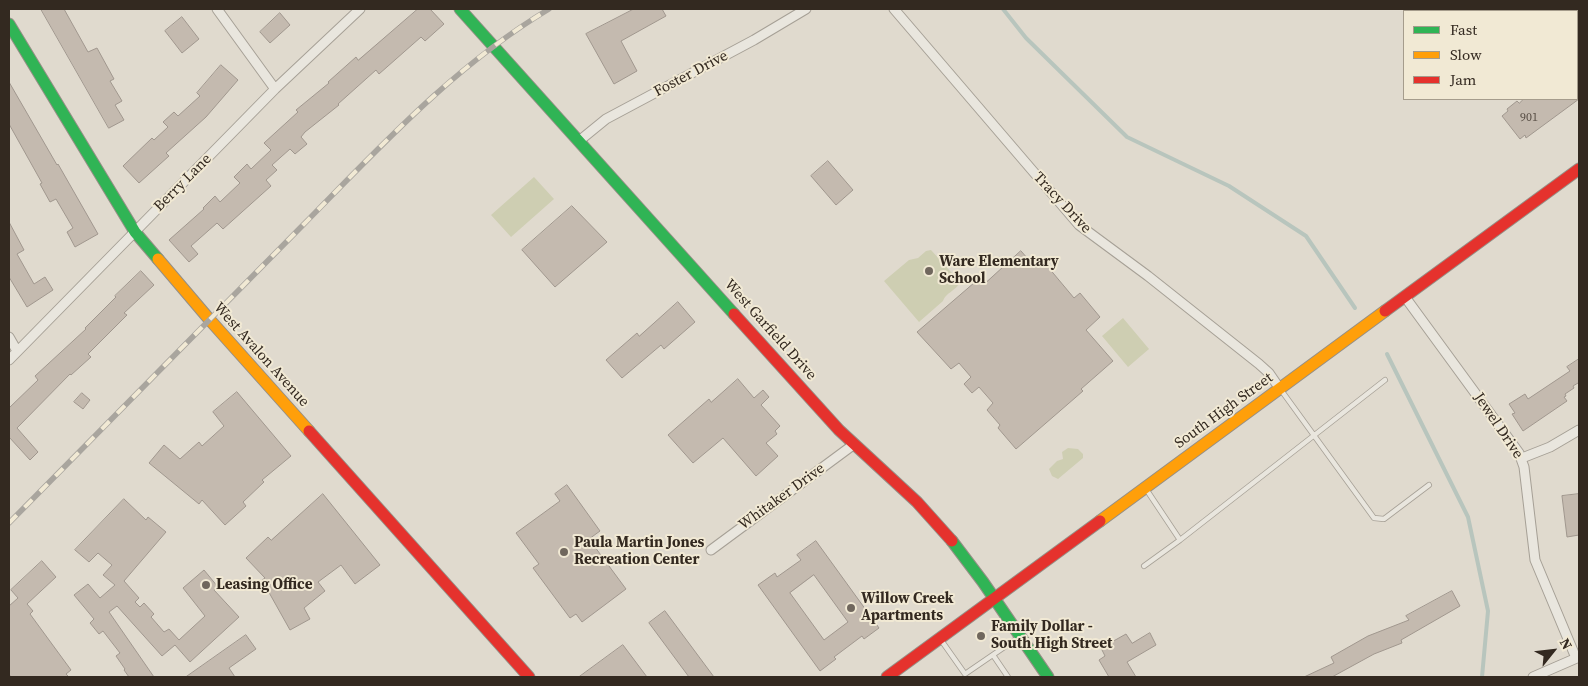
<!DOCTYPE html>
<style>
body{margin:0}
#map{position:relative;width:1588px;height:686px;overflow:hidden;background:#e0dace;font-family:"Source Serif 4",serif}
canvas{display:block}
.frame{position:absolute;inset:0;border:10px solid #332920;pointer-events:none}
.legend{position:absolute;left:1403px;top:10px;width:175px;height:90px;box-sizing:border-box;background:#f1e9d4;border:1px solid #a59c8c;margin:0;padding:6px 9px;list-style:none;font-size:15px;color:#332920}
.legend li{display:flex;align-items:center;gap:10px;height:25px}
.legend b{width:25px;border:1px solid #a59c8c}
.north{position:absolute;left:1528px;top:626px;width:50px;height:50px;-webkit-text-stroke:4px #f1e9d4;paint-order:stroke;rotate:61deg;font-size:14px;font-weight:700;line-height:20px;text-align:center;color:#332920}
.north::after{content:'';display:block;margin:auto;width:18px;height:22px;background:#332920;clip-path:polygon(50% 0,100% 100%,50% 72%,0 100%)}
</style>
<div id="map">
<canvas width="1588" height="686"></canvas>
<div class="frame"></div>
<ul class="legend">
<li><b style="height:6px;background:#30b455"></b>Fast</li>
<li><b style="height:6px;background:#ff9f0a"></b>Slow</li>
<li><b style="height:6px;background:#e5322d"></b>Jam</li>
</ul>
<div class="north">N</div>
</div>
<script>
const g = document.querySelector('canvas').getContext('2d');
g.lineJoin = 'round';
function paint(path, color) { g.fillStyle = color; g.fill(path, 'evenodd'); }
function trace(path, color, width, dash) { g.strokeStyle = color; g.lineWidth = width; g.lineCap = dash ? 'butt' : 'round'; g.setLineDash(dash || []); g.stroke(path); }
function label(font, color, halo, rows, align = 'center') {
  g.font = font + ' "Source Serif 4",serif'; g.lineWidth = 4; g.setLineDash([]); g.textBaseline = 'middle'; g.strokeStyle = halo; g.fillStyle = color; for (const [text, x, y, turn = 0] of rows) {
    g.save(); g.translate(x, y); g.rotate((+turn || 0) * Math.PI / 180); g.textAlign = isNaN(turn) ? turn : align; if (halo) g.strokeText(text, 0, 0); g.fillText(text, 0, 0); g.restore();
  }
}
paint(new Path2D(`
 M534 177 554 199 511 237 491 215Z
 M931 250 960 282C956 291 945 293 943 301L919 322 884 281 909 260 918 258 926 251Z
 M1123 318 1149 349 1128 367 1102 336Z
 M1068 448 1078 449 1083 454V458L1058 479 1052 476 1049 469 1057 461 1063 459 1062 452Z`), '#ceceb2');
trace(new Path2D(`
 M1003 9 1026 38 1127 137 1229 186 1306 236 1355 308
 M1387 354 1468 517 1488 611 1482 677`), '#b8c5bd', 4);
const building = new Path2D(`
 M41 9H64L88 52 97 48 114 79 110 81 122 101 115 105 124 120 109 128Z
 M418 9H430L444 24 425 41 421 37 379 74 376 70 338 104 339 105 305 132 301 137 307 144 295 154 290 149 272 165 277 170 266 180 271 186 223 229 217 223 191 246 198 254 189 262 169 240 204 209 203 208 215 196 220 202 240 183 234 177 247 164 251 169 271 150 264 143 298 112 296 110 329 83 328 82 356 57 358 60Z
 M634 9H662L666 16 621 41 637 71 614 84 586 34Z
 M280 13 290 25 270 43 260 32Z
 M182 17 199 39 182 53 165 31Z
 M221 65 238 80 206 117 166 153 169 156 139 183 123 166 152 138 154 140 168 127 163 122 174 112 178 116 200 96 197 93Z
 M9 82 57 165 58 164 98 234 75 247 67 232 73 228 56 199 50 202 40 184 42 183 9 124Z
 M1524 99H1579L1526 138 1525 135 1520 139 1502 116 1508 111 1507 109 1517 101 1519 103Z
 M828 161 853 190 836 205 811 176Z
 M572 206 607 242 555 287 522 250Z
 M9 222 24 250 17 254 34 284 45 277 53 290 27 307 9 277Z
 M1021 251 1036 268 1043 261 1074 298 1080 293 1100 317 1086 330 1113 361 1081 389 1083 391 1016 449 998 428 1000 425 987 410 993 403 979 387 972 393 964 384 971 377 959 363 951 369 917 332 982 276 986 282Z
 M141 271 154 285 124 313 127 315 88 354 91 357 71 375 70 374 17 428 38 452 30 460 9 437V408L38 380 35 376 86 329 85 328 116 297 115 296Z
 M678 302 695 322 664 349 661 345 622 378 606 360 637 333 639 336Z
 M1579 359V385L1578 383 1573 386 1574 388 1565 394 1566 396 1564 397 1567 401 1523 431 1512 414 1515 413 1509 404 1525 394 1528 399 1570 371 1567 367Z
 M738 379 754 398 763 390 769 397 761 405 780 426 775 431 777 434 766 443 778 456 756 476 723 438 693 463 668 435 709 399 711 402Z
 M237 392 291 456 262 480 264 482 243 502 246 506 225 525 202 500 199 504 149 463 164 445 180 459 199 442 202 446 224 426 213 412Z
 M82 393 90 400 83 409 74 402Z
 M567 485 600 531 589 539 626 589 582 622 576 614 570 618 533 568 539 564 516 533 560 501 555 494Z
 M323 494 380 565 355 584 341 565 318 582 325 591 304 608 310 619 290 630 262 580 265 578 246 558 268 537 271 540Z
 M1579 494V535L1567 537 1562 496Z
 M124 499 146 520 148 517 166 532 124 581 139 598 135 602 140 607 144 603 154 614 151 617 164 632 169 629 179 640 205 616 183 588 204 570 218 587 214 590 239 617 190 662 175 645 162 656 117 606 109 612 154 677H129L124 670 125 669 116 656 120 653 103 631 99 634 90 623 94 619 74 595 88 584 100 598 115 585 103 575 112 565 98 553 89 562 75 550Z
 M816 541 879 628 864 639 862 636 834 657 836 659 820 671 758 585 775 573 777 577 801 560 797 555ZM814 575 848 622 824 640 790 593Z
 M42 561 56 577 27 604 33 611 30 614 71 670 66 674 69 677H11L9 674V606L18 598 11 590Z
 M1452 591 1460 606 1401 640 1402 643 1374 654 1332 677H1304L1334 663 1331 657 1368 636 1409 620 1406 616Z
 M665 611 714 677H689L649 623Z
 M1150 633 1156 645 1127 662 1136 677H1109L1099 660 1105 656 1101 648 1126 634 1132 643Z
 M246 635 256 649 229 668 235 677H186Z
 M623 645 647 677H579Z`);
paint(building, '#c4baaf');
trace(building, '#a0978e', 1);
const lane = new Path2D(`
 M1281 390 1374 518 1384 519 1429 485
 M1146 489 1180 540 1385 380
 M1144 566 1180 540
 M941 640 965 674 1019 637
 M993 655 1008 677`);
const street = new Path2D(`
 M217 9 275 89
 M894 9 1079 225 1148 276 1259 364 1269 373 1280 389
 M579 141 606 119 754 40 806 9
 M1405 297 1519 453 1524 467 1535 560 1576 658
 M9 337 17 351
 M9 360 275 89 360 9
 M1522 458 1550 447 1579 430
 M711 550 853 445
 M1533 677 1579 657`);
const fast = new Path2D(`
 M460 9 734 314
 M9 24 135 232 158 259
 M952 541 983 582 1048 677`);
const slow = new Path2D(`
 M158 259 209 319 309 431
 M1100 521 1385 311`);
const jam = new Path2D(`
 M1385 311 1579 169
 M734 314 839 430 917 502 952 541
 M309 431 529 677
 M887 677 1100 521`);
trace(lane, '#a6a096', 6);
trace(street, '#a6a096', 11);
trace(fast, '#958f86', 13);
trace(slow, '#958f86', 13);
trace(jam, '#958f86', 13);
trace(lane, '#e9e6de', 4.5);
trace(street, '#e9e6de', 9);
trace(fast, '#30b455', 11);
trace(slow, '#ff9f0a', 11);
trace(jam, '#e5322d', 11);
const rail = new Path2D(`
 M9 523C107 424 205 324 303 225 380 147 454 66 549 9`);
trace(rail, '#a9a59e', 5.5);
trace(rail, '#f1e9d4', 4, [11]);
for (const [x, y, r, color] of [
 [929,271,5,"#70675d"],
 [564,552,5,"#70675d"],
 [206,585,5,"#70675d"],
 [851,608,5,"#70675d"],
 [981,636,5,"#70675d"]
]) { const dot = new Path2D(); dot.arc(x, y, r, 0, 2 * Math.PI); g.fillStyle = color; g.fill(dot); trace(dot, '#f1e9d4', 2); }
label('12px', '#574d44', null, [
 ["901",1529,118]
]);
label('15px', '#332920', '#f1e9d4', [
 ["Foster Drive",691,74,-28],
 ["Berry Lane",183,183,-45],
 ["Tracy Drive",1062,203,47],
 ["West Garfield Drive",770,330,48],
 ["West Avalon Avenue",261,355,48],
 ["South High Street",1224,411,-36],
 ["Jewel Drive",1498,426,56],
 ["Whitaker Drive",782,497,-36]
]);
label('bold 15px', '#332920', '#f1e9d4', [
 ["Ware Elementary",939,262],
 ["School",939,279],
 ["Paula Martin Jones",574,543],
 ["Recreation Center",574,560],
 ["Leasing Office",216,585],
 ["Willow Creek",861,599],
 ["Apartments",861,616],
 ["Family Dollar -",991,627],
 ["South High Street",991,644]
], 'left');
</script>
